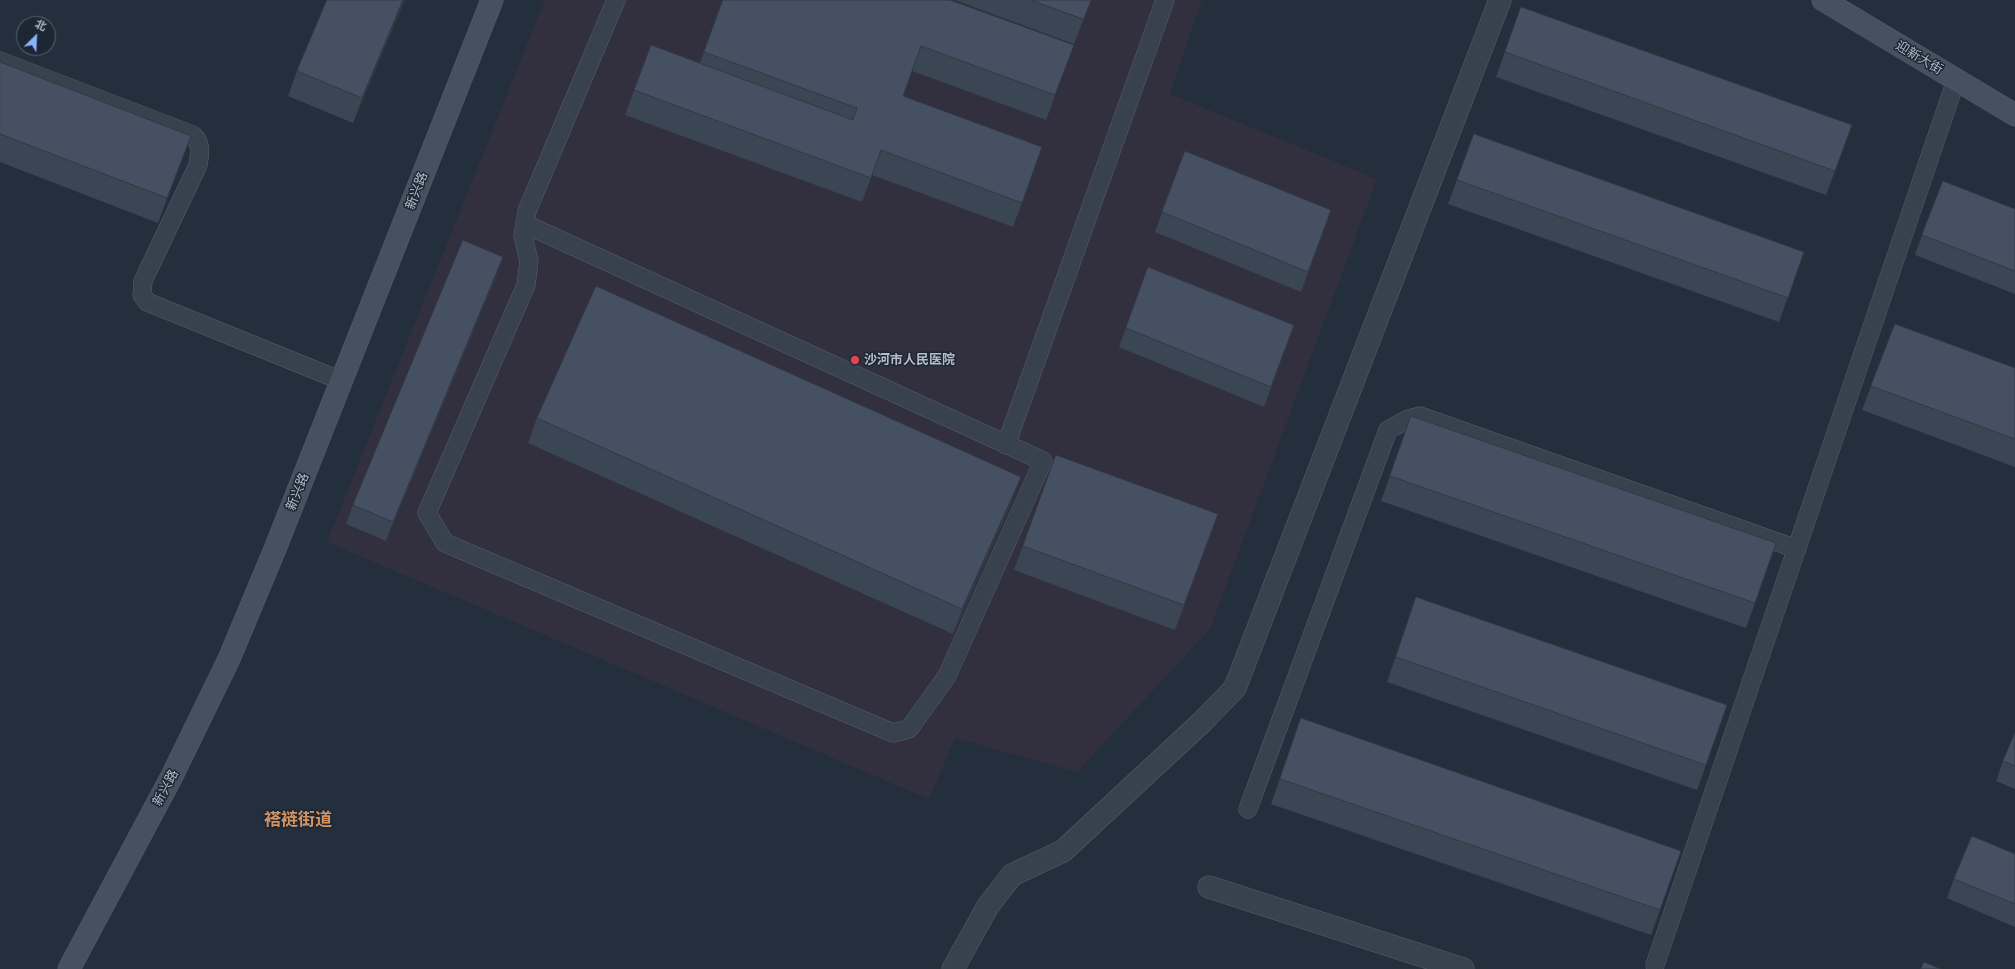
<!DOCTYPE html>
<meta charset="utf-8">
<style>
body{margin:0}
#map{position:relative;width:2015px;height:969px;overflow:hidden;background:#242f3e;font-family:"Fira Sans Condensed","Noto Sans SC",sans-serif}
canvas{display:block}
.north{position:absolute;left:16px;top:16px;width:40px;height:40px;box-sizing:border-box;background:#1d2633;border:1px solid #59626f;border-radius:50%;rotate:24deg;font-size:11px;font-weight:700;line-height:16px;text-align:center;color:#b4bcc9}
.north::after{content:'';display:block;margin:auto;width:14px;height:18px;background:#8ab4f8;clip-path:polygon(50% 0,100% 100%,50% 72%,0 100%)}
</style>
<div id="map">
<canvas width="2015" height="969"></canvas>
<div class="north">北</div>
</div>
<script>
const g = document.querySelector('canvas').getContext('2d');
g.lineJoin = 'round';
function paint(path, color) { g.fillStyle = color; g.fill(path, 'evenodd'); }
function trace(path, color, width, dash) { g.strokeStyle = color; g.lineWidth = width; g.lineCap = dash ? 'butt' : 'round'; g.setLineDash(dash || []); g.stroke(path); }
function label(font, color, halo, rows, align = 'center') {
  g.font = font + ' "Fira Sans Condensed","Noto Sans SC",sans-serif'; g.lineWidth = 3; g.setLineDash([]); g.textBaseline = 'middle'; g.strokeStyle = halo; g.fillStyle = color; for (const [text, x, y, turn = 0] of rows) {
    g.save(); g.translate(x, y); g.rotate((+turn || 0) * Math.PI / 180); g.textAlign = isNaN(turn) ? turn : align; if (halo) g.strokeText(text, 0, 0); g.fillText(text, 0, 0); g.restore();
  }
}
paint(new Path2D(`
 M545 0H1202L1170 94 1377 179 1210 629 1077 772 955 738 929 799 327 542Z`), '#32303f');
const service = new Path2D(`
 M0 61 193 135C202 144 200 153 198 165L143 281 142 295 147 302 342 381
 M525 224 1043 461 947 676 909 729 893 733 445 543 427 513 526 285 529 261 523 236 527 211 616 0
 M1006 445 1165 0
 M1248 809 1388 430 1406 420 1420 416 1797 549
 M1655 965 1956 80`);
const minor = new Path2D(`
 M1209 887 1463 969`);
const tertiary = new Path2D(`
 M953 969 988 906 1012 875 1063 851 1202 722 1235 688 1500 0`);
const secondary = new Path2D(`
 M1823 0 2015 115
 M69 969 172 776 229 659 275 549 492 0`);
trace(service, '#565f6c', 19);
trace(minor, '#565f6c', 23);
trace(tertiary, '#565f6c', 23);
trace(secondary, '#565f6c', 23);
trace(service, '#38414e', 18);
trace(minor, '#38414e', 22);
trace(tertiary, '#38414e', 22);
trace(secondary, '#465061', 22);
paint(new Path2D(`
 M405 0 353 123 288 96 297 71Z
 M723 0 1074 45 1046 120 912 71 903 96 1042 147 1013 227 872 175 862 202 625 115 651 45 700 63Z
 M955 0H1091L1074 44Z
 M1521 7 1852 125 1826 195 1496 77Z
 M0 62 191 136 158 223 0 162Z
 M1474 134 1804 252 1779 322 1448 204Z
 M1185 151 1331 210 1301 292 1155 232Z
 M2015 209V294L1915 255 1922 235Z
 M503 257 496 277 386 541 346 524 353 505Z
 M1148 267 1294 325 1264 407 1119 347Z
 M1895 324 2015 368V467L1862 410Z
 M1411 416 1755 603 1746 628 1381 501Z
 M537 418 1012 502 953 634 528 443Z
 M1056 455 1218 514 1175 630 1014 570Z
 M1416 597 1706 765 1697 790 1387 682Z
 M1301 718 1660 910 1651 935 1271 804Z
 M2015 733V789L1996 781 2003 761Z
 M2015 854V927L1947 898 1954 879Z`), '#3b4654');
paint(new Path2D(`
 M403 0H405L353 123 362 98Z
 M191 136 182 160 158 223 167 198Z
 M503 257 496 277 386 541 393 522Z
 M1021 477 1012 502 953 634 962 609Z`), '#303945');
const building = new Path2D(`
 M327 0H403L362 98 297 71Z
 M723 0H950L1074 45 1055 95 921 46 903 96 1042 147 1022 203 881 150 871 178 634 90 651 45 853 120 857 108 704 52Z
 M1031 0H1091L1084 19Z
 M1521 7 1852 125 1835 171 1505 52Z
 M0 62 191 136 167 198 0 134Z
 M1474 134 1804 252 1788 298 1457 180Z
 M1185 151 1331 210 1308 272 1162 212Z
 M1943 181 2015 209V271L1922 235Z
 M463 240 503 257 393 522 353 505Z
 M1148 267 1294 325 1271 387 1126 328Z
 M596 286 1021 477 962 609 537 418Z
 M1895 324 2015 368V439L1871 386Z
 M1411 416 1776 543 1755 603 1390 476Z
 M1056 455 1218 514 1184 605 1023 546Z
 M1416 597 1727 705 1706 765 1396 657Z
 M1301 718 1681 851 1660 910 1280 779Z
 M2015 733V766L2003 761Z
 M1972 836 2015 854V904L1954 879Z
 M1924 962 1941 969H1921Z`);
paint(building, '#455162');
trace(building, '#303945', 1);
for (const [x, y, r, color] of [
 [855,360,5,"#e0444e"]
]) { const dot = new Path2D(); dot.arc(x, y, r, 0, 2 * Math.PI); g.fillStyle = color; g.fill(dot); trace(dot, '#1d2633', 1.5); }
label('13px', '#b4bcc9', '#1d2633', [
 ["迎新大街",1919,58,31],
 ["新兴路",417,191,-69],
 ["新兴路",298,492,-68],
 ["新兴路",166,788,-62]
]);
label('bold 13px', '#b4bcc9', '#1d2633', [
 ["沙河市人民医院",864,360]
], 'left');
label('bold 17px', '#d59563', '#1d2633', [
 ["褡裢街道",298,820]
]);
</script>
